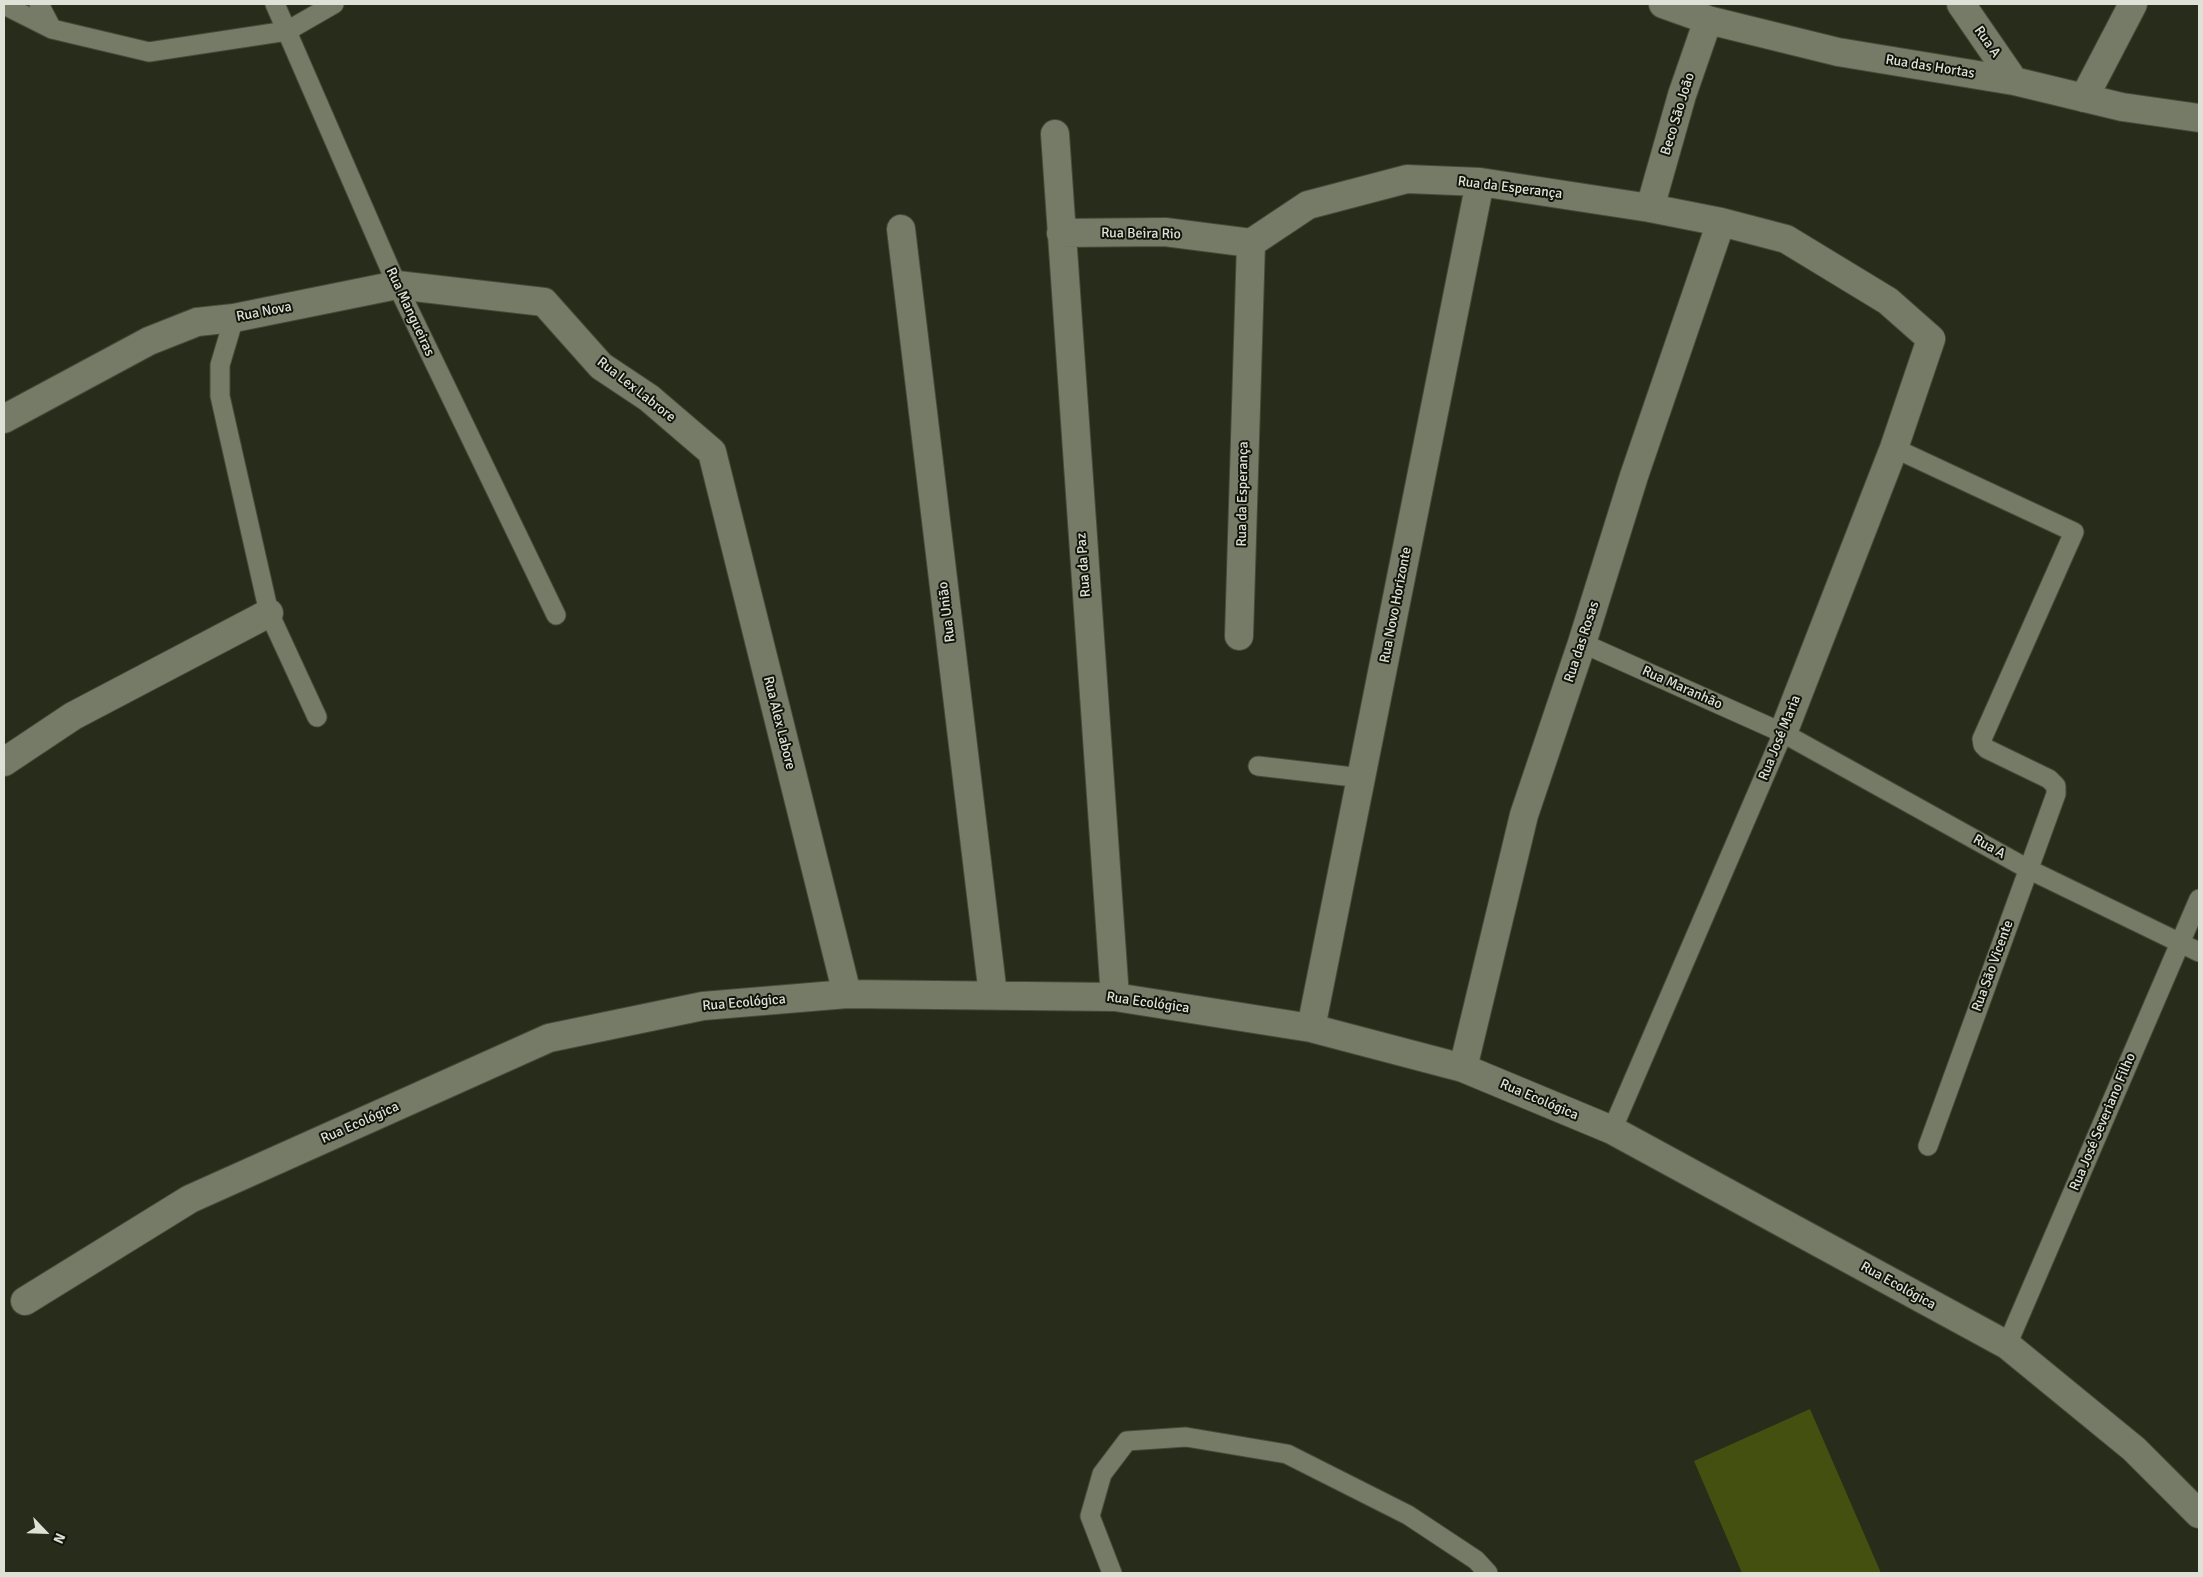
<!DOCTYPE html>
<meta charset="utf-8">
<style>
body{margin:0}
#map{position:relative;width:2203px;height:1577px;overflow:hidden;background:#282c1a;font-family:Signika,sans-serif}
canvas{display:block}
.frame{position:absolute;inset:0;border:5px solid #dee1d5;pointer-events:none}
.north{position:absolute;left:20px;top:1507px;width:50px;height:50px;-webkit-text-stroke:4px #11140b;paint-order:stroke;rotate:114deg;font-size:14px;font-weight:700;line-height:20px;text-align:center;color:#dee1d5}
.north::after{content:'';display:block;margin:auto;width:18px;height:22px;background:#dee1d5;clip-path:polygon(50% 0,100% 100%,50% 72%,0 100%)}
</style>
<div id="map">
<canvas width="2203" height="1577"></canvas>
<div class="frame"></div>
<div class="north">N</div>
</div>
<script>
const g = document.querySelector('canvas').getContext('2d');
g.lineJoin = 'round';
function paint(path, color) { g.fillStyle = color; g.fill(path, 'evenodd'); }
function trace(path, color, width, dash) { g.strokeStyle = color; g.lineWidth = width; g.lineCap = dash ? 'butt' : 'round'; g.setLineDash(dash || []); g.stroke(path); }
function label(font, color, halo, rows, align = 'center') {
  g.font = font + ' Signika,sans-serif'; g.lineWidth = 4; g.setLineDash([]); g.textBaseline = 'middle'; g.strokeStyle = halo; g.fillStyle = color; for (const [text, x, y, turn = 0] of rows) {
    g.save(); g.translate(x, y); g.rotate((+turn || 0) * Math.PI / 180); g.textAlign = isNaN(turn) ? turn : align; if (halo) g.strokeText(text, 0, 0); g.fillText(text, 0, 0); g.restore();
  }
}
paint(new Path2D(`
 M1810 1409 1881 1573H1742L1694 1461Z`), '#445010');
const service = new Path2D(`
 M39 4 52 29
 M275 4 397 285 556 615
 M4 5 52 29 149 52 287 31 334 4
 M234 318 220 365V396L269 613 317 717
 M1894 448 2074 532 1982 739 1983 745 1987 749 2049 779 2056 786V794L1928 1146
 M1582 643 1783 733 2028 869 2199 952
 M1258 766 1362 778
 M1612 1130 1783 733
 M2007 1345 2199 899
 M1112 1573 1090 1516 1102 1474 1127 1441 1186 1437 1287 1454 1408 1515 1476 1560 1488 1573`);
const minor = new Path2D(`
 M1663 4 1708 20 1838 52 2014 81 2122 107 2199 118
 M1961 4 2014 81
 M2084 98 2133 4
 M1055 134 1115 997
 M1650 208 1682 95 1708 20
 M901 229 993 995
 M1061 233 1165 232 1251 243
 M1251 243 1308 205 1407 179 1480 182 1650 208 1721 222 1786 239 1888 301 1931 339 1894 448 1783 733
 M4 419 149 341 197 322 234 318 397 285 544 302 601 366 649 398 712 452 847 994
 M1239 636 1251 243
 M4 762 73 716 269 613
 M1311 1028 1480 182
 M1463 1068 1524 815 1582 643 1634 476 1721 222
 M25 1301 190 1199 549 1038 703 1006 847 994 1115 997 1311 1028 1463 1068 1612 1130 2007 1345 2134 1449 2199 1514`);
trace(service, '#464a3a', 21);
trace(minor, '#464a3a', 30);
trace(service, '#757b66', 19);
trace(minor, '#757b66', 28);
label('14px', '#dee1d5', '#11140b', [
 ["Rua A",1987,42,55],
 ["Rua das Hortas",1930,67,9],
 ["Beco São João",1678,114,-73],
 ["Rua da Esperança",1510,188,7],
 ["Rua Beira Rio",1141,234,1],
 ["Rua Nova",264,312,-11],
 ["Rua Mangueiras",410,312,65],
 ["Rua Lex Labrore",636,390,38],
 ["Rua da Esperança",1243,494,-89],
 ["Rua da Paz",1084,565,-94],
 ["Rua Novo Horizonte",1396,605,-79],
 ["Rua União",947,612,-97],
 ["Rua das Rosas",1582,642,-72],
 ["Rua Maranhão",1682,688,24],
 ["Rua Alex Labore",779,723,76],
 ["Rua José Maria",1780,738,-68],
 ["Rua A",1989,847,29],
 ["Rua São Vicente",1993,966,-70],
 ["Rua Ecológica",744,1003,-5],
 ["Rua Ecológica",1148,1003,8],
 ["Rua Ecológica",1539,1100,23],
 ["Rua José Severiano Filho",2103,1122,-67],
 ["Rua Ecológica",360,1123,-24],
 ["Rua Ecológica",1898,1286,29]
]);
</script>
